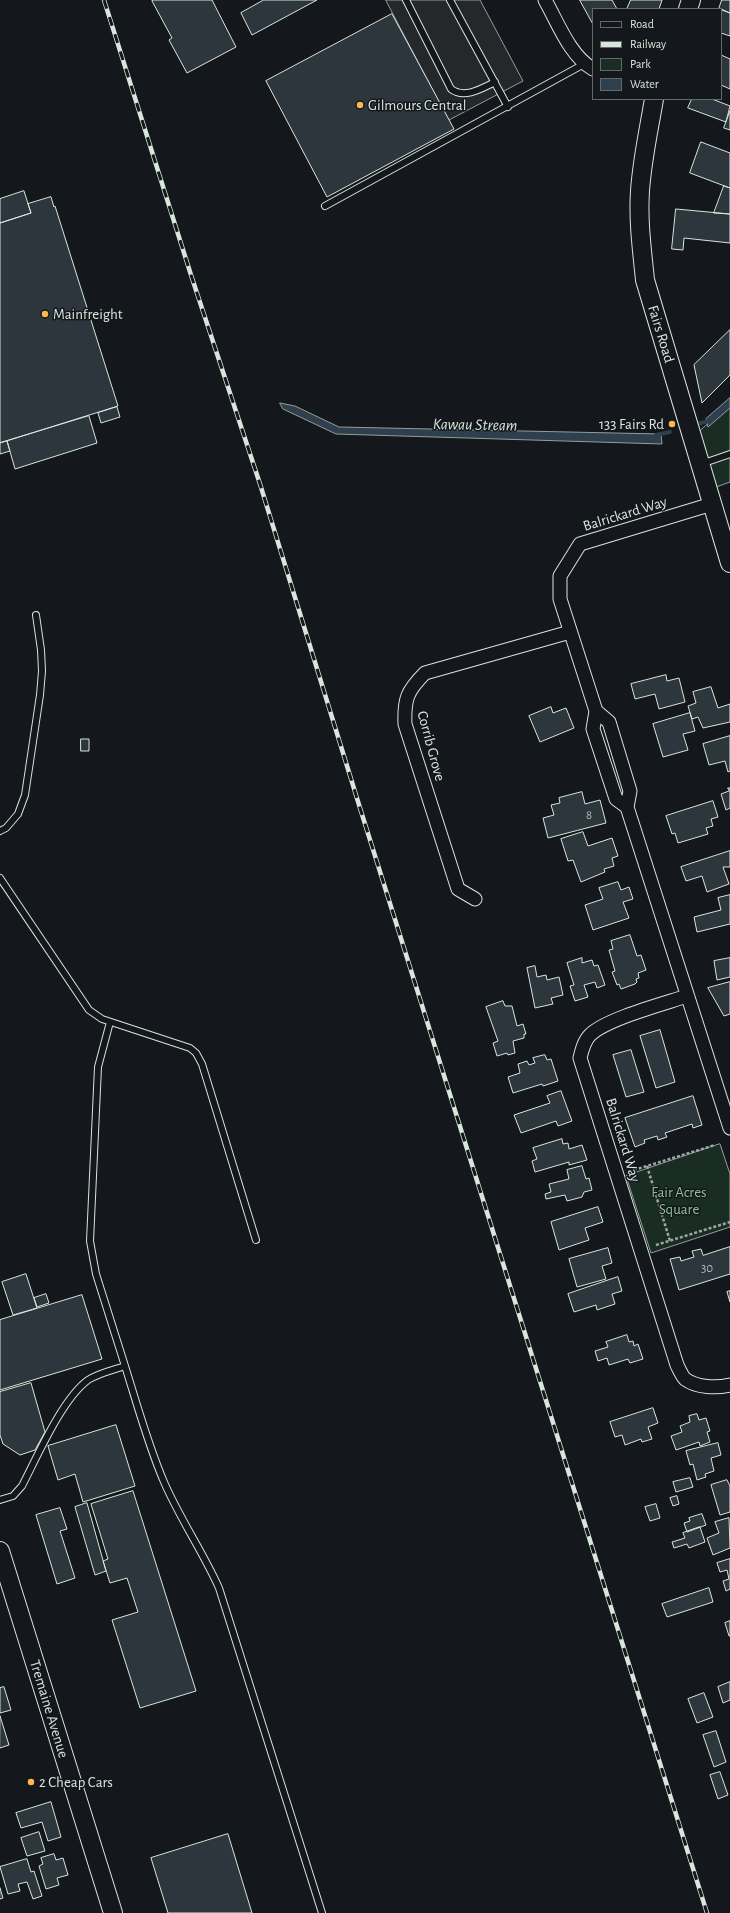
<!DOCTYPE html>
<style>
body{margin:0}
#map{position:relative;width:730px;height:1913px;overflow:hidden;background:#14181c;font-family:"Alegreya Sans",sans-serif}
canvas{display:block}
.legend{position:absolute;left:592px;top:8px;width:130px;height:92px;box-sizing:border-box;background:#14181c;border:1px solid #626a69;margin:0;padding:5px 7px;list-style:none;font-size:12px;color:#d8e6dc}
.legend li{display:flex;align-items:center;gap:8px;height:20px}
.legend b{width:20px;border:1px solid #626a69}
</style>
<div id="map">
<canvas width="730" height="1913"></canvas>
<ul class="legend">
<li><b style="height:5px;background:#14181c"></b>Road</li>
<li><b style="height:5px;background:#d8e6dc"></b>Railway</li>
<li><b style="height:11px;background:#1a2d24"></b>Park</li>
<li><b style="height:11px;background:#2f3f4d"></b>Water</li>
</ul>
</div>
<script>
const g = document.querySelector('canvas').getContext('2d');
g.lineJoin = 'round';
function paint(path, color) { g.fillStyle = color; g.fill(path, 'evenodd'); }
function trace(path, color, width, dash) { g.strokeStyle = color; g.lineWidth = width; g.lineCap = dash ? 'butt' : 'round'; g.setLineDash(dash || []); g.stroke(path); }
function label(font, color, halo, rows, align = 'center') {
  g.font = font + ' "Alegreya Sans",sans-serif'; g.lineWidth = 3; g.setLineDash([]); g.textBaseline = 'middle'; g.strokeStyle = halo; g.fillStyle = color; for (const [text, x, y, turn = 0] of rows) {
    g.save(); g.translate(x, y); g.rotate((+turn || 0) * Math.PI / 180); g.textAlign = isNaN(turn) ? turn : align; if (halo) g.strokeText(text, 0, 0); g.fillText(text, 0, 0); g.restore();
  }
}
const green = new Path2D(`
 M730 404V482L716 487 699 432Z
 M720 1144 730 1174V1227L651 1253 626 1176Z`);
paint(green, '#1a2d24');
trace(green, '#939e99', 1);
const parking = new Path2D(`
 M386 0H480L523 81 449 120Z`);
paint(parking, '#24282b');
trace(parking, '#939e99', 1);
const water = new Path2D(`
 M730 398V408L708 427 706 419Z
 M280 403 295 406 339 427 661 434 662 444 336 434 283 409Z`);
paint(water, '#2f3f4d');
trace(water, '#939e99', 1);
trace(new Path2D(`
 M694 425 712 420
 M656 435 670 432`), '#2f3f4d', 4);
const building = new Path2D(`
 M154 0H212L236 47 187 73 169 40 172 38 152 1Z
 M264 0H317L252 35 241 13Z
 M580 0H612L617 9H593V24Z
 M631 0H662L659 9H627Z
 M722 0H730V13L719 9Z
 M721 9 730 13V36L721 33Z
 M392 14 454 129 327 197 266 81Z
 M721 55 730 59V89L721 85Z
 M692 99H712L730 106 726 122 688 108Z
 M730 111V130L724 128Z
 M701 142 730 153V188L690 173Z
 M724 186 730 188V214L714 213Z
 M24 191 31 213 0 223V199Z
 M51 197 54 207 55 206 118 406 0 443V223L31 213 28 204Z
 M676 209 730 214V243L684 238 683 250 672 249Z
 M730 330V375L702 403 694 365Z
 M117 407 120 417 101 423 98 413Z
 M89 416 97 443 15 469 7 441Z
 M7 441 10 451 0 454V443Z
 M666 675 667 681 679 678 685 702 659 709 655 694 635 699 631 684Z
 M711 687 718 708 730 704V722L703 728 698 717 692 719 688 706 696 703 693 692Z
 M551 707 553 713 566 708 574 728 540 742 529 716Z
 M690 713 695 731 683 734 688 750 663 757 653 724Z
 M730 736V771L728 772 725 761 709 765 703 744Z
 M81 739H89V751H81Z
 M728 788H730V808L726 810 721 794 729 791Z
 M582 792 585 804 600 800 606 823 548 838 543 818 554 815 551 805 560 803 559 798Z
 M713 801 718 817 711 819 713 826 706 828 708 834 678 843 675 833 672 834 666 816Z
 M583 832 588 846 612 838 618 856 612 858 614 866 604 869 605 872 581 882 573 860 568 861 561 839Z
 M730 851V867H723L729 884 707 892 702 876 686 881 681 867Z
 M618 882 621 890 629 887 633 899 623 902 629 918 593 930 585 905 603 899 599 888Z
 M730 895V924L697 932 694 917 721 910 718 898Z
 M630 935 637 956 641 955 646 970 638 973 639 978 636 979 637 982 635 984 621 989 619 984 617 985 612 972 615 971 609 950 613 949 611 941Z
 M582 958V963L592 960 594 966 598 965 605 985 597 988 595 982 584 985 588 997 575 1001 570 986 574 985 567 963Z
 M730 958V977L717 980 714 961Z
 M535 966 537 977 546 975 547 980 559 977 563 995 551 998 553 1004 535 1008 527 968Z
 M730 982V1014L724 1016 708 988Z
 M503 1001 505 1006H512L517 1026 523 1024 526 1034H524V1038L513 1041 515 1053 508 1055 507 1053 497 1056 493 1043 498 1041 486 1007Z
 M660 1030 675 1082 656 1088 640 1036Z
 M631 1050 644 1092 626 1097 613 1055Z
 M545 1055 547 1060 551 1059 558 1081 543 1086 542 1084 513 1093 508 1077 520 1073 518 1064 527 1061 529 1065 535 1063 533 1058Z
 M561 1091 572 1121 558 1126 556 1121 521 1133 514 1115 550 1103 547 1096Z
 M693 1096 702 1125 693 1128 692 1124 665 1133 667 1137 658 1140 657 1136 644 1140 645 1143 635 1147 625 1118Z
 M562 1139 563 1144 568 1143 569 1149 582 1145 587 1160 569 1165V1162L535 1172 532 1161 537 1159 533 1148Z
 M582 1166 586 1179 589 1178 592 1190 584 1192 582 1197 567 1201 565 1195 546 1199 545 1194 551 1192 549 1184 569 1179 567 1170Z
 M598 1207 603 1222 585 1228 589 1240 559 1250 551 1222Z
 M730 1247V1274L679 1290 670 1259 680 1257 681 1261 694 1257 692 1251 701 1249 703 1255Z
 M608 1248 612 1263 602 1266 606 1279 577 1287 569 1259Z
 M26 1274 37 1308 13 1315 2 1282Z
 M618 1277 622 1291 612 1294 615 1304 597 1310 596 1305 574 1312 568 1294Z
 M730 1291V1302L727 1292Z
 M46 1294 49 1303 37 1307 34 1298Z
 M82 1295 102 1359 0 1390V1320Z
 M627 1335 629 1342 633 1341 634 1346 638 1344 643 1359 630 1363 628 1359 609 1365 607 1358 598 1361 595 1351 608 1347 606 1342Z
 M31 1383 45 1432 35 1450 20 1455 3 1444 0 1435V1392Z
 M653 1408 658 1423 648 1427 652 1439 642 1442 641 1439 625 1445 622 1435 615 1437 610 1422Z
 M697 1414 699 1420 706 1418 710 1431 707 1432 710 1442 700 1446 699 1442 676 1450 671 1436 682 1432 680 1426 690 1422 689 1416Z
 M116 1425 135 1486 83 1502 75 1474 58 1480 48 1446Z
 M718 1443 721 1455 711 1458 714 1471 705 1474 706 1477 697 1480 693 1464 690 1465 686 1451Z
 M690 1478 693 1487 676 1492 673 1482Z
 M727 1480 730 1486V1512L720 1515 711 1485Z
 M133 1491 196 1691 140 1708 112 1620 138 1612 127 1578 110 1583 103 1561 108 1559 91 1504Z
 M677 1496 679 1504 673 1506 670 1498Z
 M87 1503 106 1571 95 1575 75 1507Z
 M656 1504 660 1518 650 1521 645 1507Z
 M60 1508 67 1529 60 1531 75 1578 57 1584 36 1515Z
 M702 1514 706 1525 687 1532 684 1523 690 1521 689 1518Z
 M729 1518 730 1548 713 1555 707 1538 719 1533 715 1522Z
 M700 1527 705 1542 689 1548 687 1544 674 1548 672 1542 685 1538 683 1533Z
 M730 1559V1589L726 1591 723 1581 729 1579 727 1570 720 1572 717 1563Z
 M709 1588 713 1602 667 1617 662 1604Z
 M730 1621V1636H729L725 1623Z
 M730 1682V1700L723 1703 718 1687Z
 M4 1687 11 1710 0 1713V1688Z
 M704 1693 713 1717 697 1723 688 1699Z
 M0 1716 9 1745 0 1748Z
 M716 1731 726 1762 714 1767 703 1735Z
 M720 1772 728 1795 718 1799 710 1775Z
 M51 1802 61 1837 48 1841 42 1822 21 1828 16 1813Z
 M39 1832 45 1851 27 1856 21 1838Z
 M228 1834 252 1913H168L151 1858Z
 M54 1854 56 1860 63 1858 68 1875 57 1878 59 1885 46 1889 39 1866 43 1864 41 1858Z
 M27 1859 31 1872 34 1871 42 1896 33 1899 27 1882 18 1884 20 1891 8 1894 0 1867Z
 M0 1888 3 1898 0 1899Z`);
paint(building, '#2c363c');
trace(building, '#d8e6dc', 1);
const lane = new Path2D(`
 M406 0 451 89C464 99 481 89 495 82
 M450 0 508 107
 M325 206 584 64
 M701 464 730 454
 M0 831 6 828 18 814 25 795 40 695 42 671 41 650 36 615
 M0 878 89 1010 102 1019 190 1048 196 1053 202 1064 256 1240
 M110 1022 98 1067 90 1241 96 1274 125 1366
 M0 1500 13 1496 22 1486C37 1457 62 1399 88 1380 99 1373 113 1370 125 1366 137 1404 148 1445 164 1482 180 1519 203 1552 219 1588L322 1913`);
const street = new Path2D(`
 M545 0C558 23 570 56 593 69
 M596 711 560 599V576L580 544 712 504
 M627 807 616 799 593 729 596 711 609 722 630 791 627 807 730 1128
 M475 899 458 889 405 724C404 699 407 691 425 673L570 632
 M687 996C663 1004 606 1019 590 1035 584 1041 582 1050 580 1058L677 1365C679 1369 682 1376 685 1379 697 1388 717 1388 730 1385`);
const secondary = new Path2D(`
 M688 9 691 0
 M654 99C649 129 642 160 640 191 638 221 642 250 645 280L730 563
 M0 1551 113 1913`);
trace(lane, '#d8e6dc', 8);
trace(street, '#d8e6dc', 15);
trace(secondary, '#d8e6dc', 20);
trace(new Path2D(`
 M647 1166 670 1241
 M634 1170 715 1145
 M656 1245 730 1222`), '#9da8a2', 2.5, [3, 2]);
trace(lane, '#14181c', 6);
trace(street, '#14181c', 13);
trace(secondary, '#14181c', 18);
const rail = new Path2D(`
 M104 0 191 275 260 484 360 808 707 1913`);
trace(rail, '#d8e6dc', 4.5);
trace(rail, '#14181c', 3, [9]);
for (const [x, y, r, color] of [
 [360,105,4,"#ffb74d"],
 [45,314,4,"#ffb74d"],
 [672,424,4,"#ffb74d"],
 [31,1782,4,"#ffb74d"]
]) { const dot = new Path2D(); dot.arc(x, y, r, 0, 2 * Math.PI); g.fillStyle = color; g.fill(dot); trace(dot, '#14181c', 1.5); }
label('13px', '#adbab4', null, [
 ["8",589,815],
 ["30",707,1268]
]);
label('15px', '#d8e6dc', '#14181c', [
 ["Gilmours Central",368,105],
 ["Mainfreight",53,314],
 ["133 Fairs Rd",664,424,"right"],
 ["2 Cheap Cars",39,1782]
], 'left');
label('15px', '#d8e6dc', '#14181c', [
 ["Fairs Road",661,334,73],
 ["Balrickard Way",625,514,-17],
 ["Corrib Grove",431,746,75],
 ["Balrickard Way",623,1140,73],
 ["Tremaine Avenue",49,1709,73]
]);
label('15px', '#8ac095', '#14181c', [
 ["Fair Acres",679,1192],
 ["Square",679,1209]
]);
label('italic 16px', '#d8e6dc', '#14181c', [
 ["Kawau Stream",475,425,1]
]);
</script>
